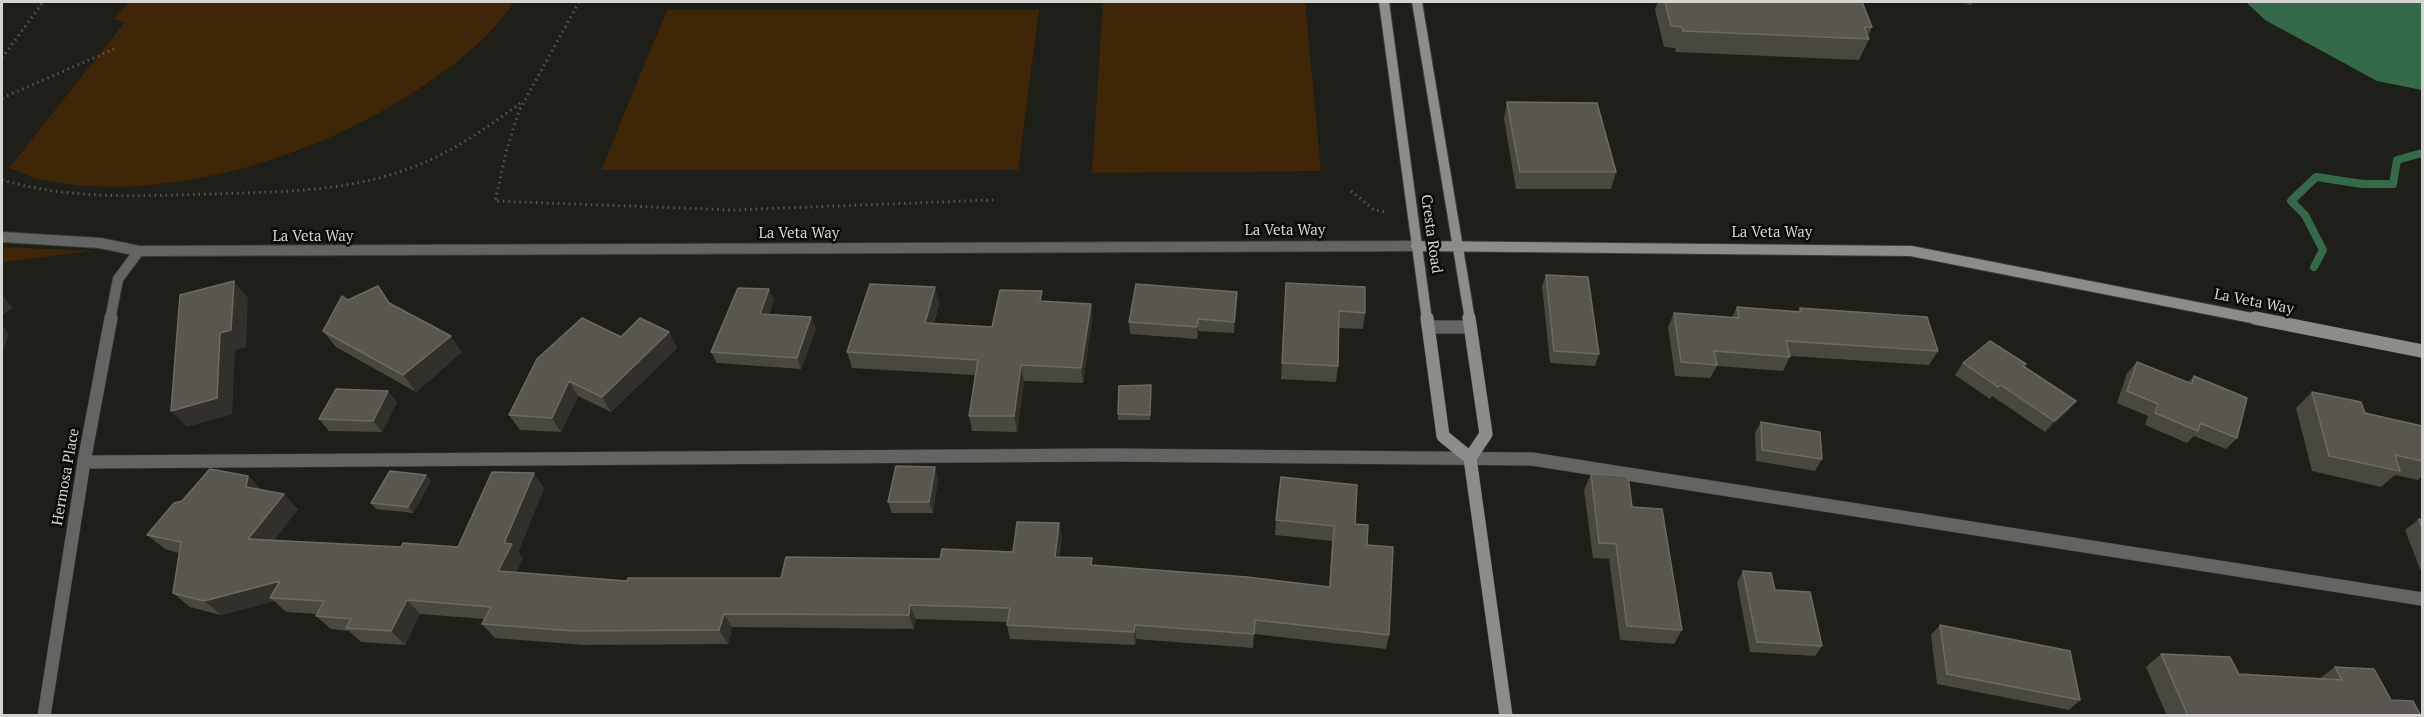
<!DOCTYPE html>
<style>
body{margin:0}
#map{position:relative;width:2424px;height:717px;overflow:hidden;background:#1f1f19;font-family:"PT Serif",serif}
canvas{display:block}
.frame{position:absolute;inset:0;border:3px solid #d4d4d0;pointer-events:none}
</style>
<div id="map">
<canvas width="2424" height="717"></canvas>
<div class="frame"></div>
</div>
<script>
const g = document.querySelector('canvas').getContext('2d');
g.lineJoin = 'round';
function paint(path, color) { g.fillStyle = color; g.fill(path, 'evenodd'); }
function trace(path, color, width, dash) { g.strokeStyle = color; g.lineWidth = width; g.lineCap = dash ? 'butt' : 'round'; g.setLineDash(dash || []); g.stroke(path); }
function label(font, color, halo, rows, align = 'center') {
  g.font = font + ' "PT Serif",serif'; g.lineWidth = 5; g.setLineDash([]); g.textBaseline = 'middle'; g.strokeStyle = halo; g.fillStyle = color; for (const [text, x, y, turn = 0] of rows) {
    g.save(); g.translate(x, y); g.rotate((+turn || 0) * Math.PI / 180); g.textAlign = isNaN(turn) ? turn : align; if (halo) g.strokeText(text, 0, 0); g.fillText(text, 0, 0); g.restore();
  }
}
paint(new Path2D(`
 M130 2H514C494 32 466 56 436 77 332 152 168 208 39 179 29 177 19 171 9 168L125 22 113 19Z
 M1103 2H1305L1321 171 1092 173Z
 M667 10H1039L1018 170H601Z
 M2 247 93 251 2 262Z`), '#3e2607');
paint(new Path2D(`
 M2246 2H2422V90L2377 81 2265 20Z`), '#346a4a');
trace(new Path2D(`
 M2314 267 2323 250 2305 215 2291 201 2316 177 2363 184H2393L2397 160 2422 153`), '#346a4a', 8);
const laneFar1 = new Path2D(`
 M2 237 100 243 139 251`);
const lane = new Path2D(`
 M84 462 1109 455 1532 459 2422 599`);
const streetFar1 = new Path2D(`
 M110 320 118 279 139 251 1416 246`);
const street = new Path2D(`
 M1428 327H1470
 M44 716 84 462 111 318`);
const secondaryFar1 = new Path2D(`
 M1384 2 1427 320
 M1417 2 1470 320
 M1416 246 1911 251 2262 320`);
const secondary = new Path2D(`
 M1427 318 1443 436 1470 458 1506 716
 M1469 318 1486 434 1470 458
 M2255 318 2422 351`);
trace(laneFar1, '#3c3c36', 12);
trace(lane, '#3c3c36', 14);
trace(streetFar1, '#3c3c36', 12);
trace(street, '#3c3c36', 14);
trace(secondaryFar1, '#3c3c36', 12);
trace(secondary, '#3c3c36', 14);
trace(new Path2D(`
 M579 2 519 111 507 149 495 201 732 210 993 200
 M2 58 43 2
 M2 98 114 49
 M2 180C71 200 140 196 211 194 276 192 343 192 405 170 449 155 487 128 523 101
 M1351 191 1374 210 1385 212`), '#585853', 3, [1.5, 4]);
trace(laneFar1, '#636562', 10);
trace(lane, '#636562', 13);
trace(streetFar1, '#636562', 10);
trace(street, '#636562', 13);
trace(secondaryFar1, '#8a8d88', 10);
trace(secondary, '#8a8d88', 13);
paint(new Path2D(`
 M1658 2H1862L1872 27 1868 36 1869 39 1859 60 1676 52 1675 48 1664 47 1655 10Z
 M1964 2H1974L1970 5Z
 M1507 102 1616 172 1611 189H1516L1504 119Z
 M1546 275 1599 354 1595 366 1550 363 1542 286Z
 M1286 283 1365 313 1363 329 1338 328V366L1336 382 1281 379Z
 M769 289 774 301 769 314 811 317 816 329 801 369 717 363 711 352Z
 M348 300 391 304 462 352 416 392 336 347 323 331Z
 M1043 301 1091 304 1092 319 1083 383 1024 381 1017 432 972 431 969 416 975 375 852 368 847 352 939 303 934 324 992 327Z
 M1237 304 1234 333 1198 331 1197 339 1130 334 1129 322Z
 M1737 307 1798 312 1800 308 1938 351 1929 365 1790 356 1783 371 1717 366 1710 378 1675 376 1668 327 1674 313 1732 317Z
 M669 332 677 348 611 412 578 396 561 432 520 430 509 415 621 337Z
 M2137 362 2188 382 2194 376 2237 438 2226 449 2194 436 2187 443 2145 425 2148 416 2117 403 2127 373Z
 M1963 363 2024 366 2076 401 2067 412 2045 432 1992 396 1990 399 1955 375Z
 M1151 391 1150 420H1118V414Z
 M2312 392 2365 413 2422 426V476L2418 480 2395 475 2381 487 2312 471 2296 408Z
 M397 402 382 432 329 431 319 419Z
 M1761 422 1822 459 1815 471 1756 461 1755 433Z
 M1591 474 1632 507 1682 630 1674 644 1620 640 1609 559 1593 558 1584 490Z
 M426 475 431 481 413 513 376 509 371 503Z
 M938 478 933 513H892L888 502Z
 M544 488 518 552 523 558 516 572 627 581 781 578 940 559 1013 552 1062 538 1059 558 1093 565 1329 587 1332 541 1275 535 1276 520 1355 524 1367 545 1389 635 1386 649 1254 634 1253 648 1136 639 1135 645 1010 639 1007 625V622L916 619 914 629 732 627 728 644 584 645 495 638 482 624 485 619 420 614 405 645 361 642 349 631 331 629 316 616 317 614 286 612 274 601 221 615 190 607 173 593 179 553 165 549 147 535 182 501 261 490 298 509 274 540 401 547H458Z
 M2419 519 2422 520V574L2405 530Z
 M1743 571 1775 590 1822 646 1815 656 1750 652 1737 582Z
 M1940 625 2080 700 2069 710 1937 684 1931 635Z
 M2161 654 2239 674 2319 679 2335 667 2391 700 2421 716H2167L2146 667Z`), '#484740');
paint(new Path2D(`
 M234 281 248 298 246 347 235 350 232 414 187 427 171 411 220 333Z
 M935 287 939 303 930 339 925 323Z
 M769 289 774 301 764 326 760 314Z
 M1237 292V304L1234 333V322Z
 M2 295 13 308 2 315Z
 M1091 304 1092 319 1083 383 1081 368Z
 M811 317 816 329 801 369 797 358Z
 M1198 319V331L1197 339V327Z
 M2 325 9 334 2 354Z
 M669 332 677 348 611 412 602 397Z
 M451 336 462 352 416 392 403 375Z
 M1021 365 1024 381 1017 432 1014 416Z
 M569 381 578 396 561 432 552 418Z
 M388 391 397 402 382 432 373 421Z
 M2076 401 2067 412 2045 432 2054 421Z
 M935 467 938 478 933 513 929 502Z
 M534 473 544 488 518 552 523 558 510 585 498 571 504 543Z
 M426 475 431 481 413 513 408 507Z
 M248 476 263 491 246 487Z
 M284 494 298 509 264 553 248 539Z
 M1059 523 1062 538 1057 572 1055 557Z
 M280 581 270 598 274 601 221 615 204 601Z
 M407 600 420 614 405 645 391 631Z
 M910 605 916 619 914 629 909 615Z
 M724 614 732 627 728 644 719 630Z
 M1135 625 1136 639 1135 645 1134 632Z`), '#32302a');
const building = new Path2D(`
 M1665 2H1862L1872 27H1864L1869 39 1683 31 1682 27 1671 26Z
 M1507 102 1597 103 1616 172H1520Z
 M1546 275 1588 277 1599 354 1554 351Z
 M234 281 231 330 220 333 217 398 171 411 180 295Z
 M1286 283 1365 287V313L1339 311 1338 366 1282 363Z
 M870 284 935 287 925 323 992 327 1000 290 1042 291 1040 301 1091 304 1081 368 1021 365 1014 416H969L978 360 847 352Z
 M1136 284 1237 292 1234 322 1198 319 1197 327 1129 322Z
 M378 286 389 303 451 336 403 375 323 331 342 296 348 300Z
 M738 288 769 289 760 314 811 317 797 358 711 352Z
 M1737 307 1801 312 1800 308 1927 317 1938 351 1786 341 1790 357 1714 351 1717 365 1681 362 1674 313 1739 318Z
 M582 318 621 337 640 318 669 332 602 397 569 381 552 418 509 415 537 359Z
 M1990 341 2026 364 2023 366 2076 401 2054 421 2001 385 1998 387 1963 363Z
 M2137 362 2192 384 2194 376 2247 398 2237 438 2200 423 2198 431 2155 413 2158 404 2127 391Z
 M1151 385 1150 415 1118 414 1119 386Z
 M336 389 388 391 373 421 319 419Z
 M2312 392 2361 402 2365 413 2422 426V461L2395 455 2400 471 2329 456Z
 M1761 422 1820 432 1822 459 1762 450Z
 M896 466 935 467 929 502H888Z
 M210 469 248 476 246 487 284 494 248 539 401 547 403 543 458 547 492 472 534 473 504 543 512 544 498 571 627 581 628 578H781L786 557 940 559 942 549 1013 552 1017 522 1059 523 1055 557 1092 558 1091 565 1247 577 1330 587 1334 526 1276 520 1281 477 1357 485 1355 524 1368 525 1367 545 1393 547 1389 635 1255 620 1254 634 1135 625 1134 632 1007 625 1010 608 910 605 909 615 724 614 719 630 573 631 482 624 491 607 407 600 391 631 346 628 351 619 316 616 324 601 270 598 280 581 204 601 173 593 181 542 147 535 174 503 182 501Z
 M390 471 426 475 408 507 371 503Z
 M1591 474 1628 476 1632 507 1662 509 1682 630 1627 626 1616 544 1599 543Z
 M2419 519 2422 520V528Z
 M1743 571 1771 573 1775 590 1810 592 1822 646 1757 642Z
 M1940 625 2070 651 2080 700 1947 674Z
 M2161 654 2230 657 2239 674 2342 680 2335 667 2374 669 2391 700 2413 701 2421 716H2188Z`);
paint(building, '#58564f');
trace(building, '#6b6a64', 1.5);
label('15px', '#d4d4d0', '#090906', [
 ["La Veta Way",1285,231],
 ["La Veta Way",1772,233],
 ["La Veta Way",799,234],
 ["Cresta Road",1431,234,82],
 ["La Veta Way",313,237],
 ["La Veta Way",2254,302,11],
 ["Hermosa Place",66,477,-80]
]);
</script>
